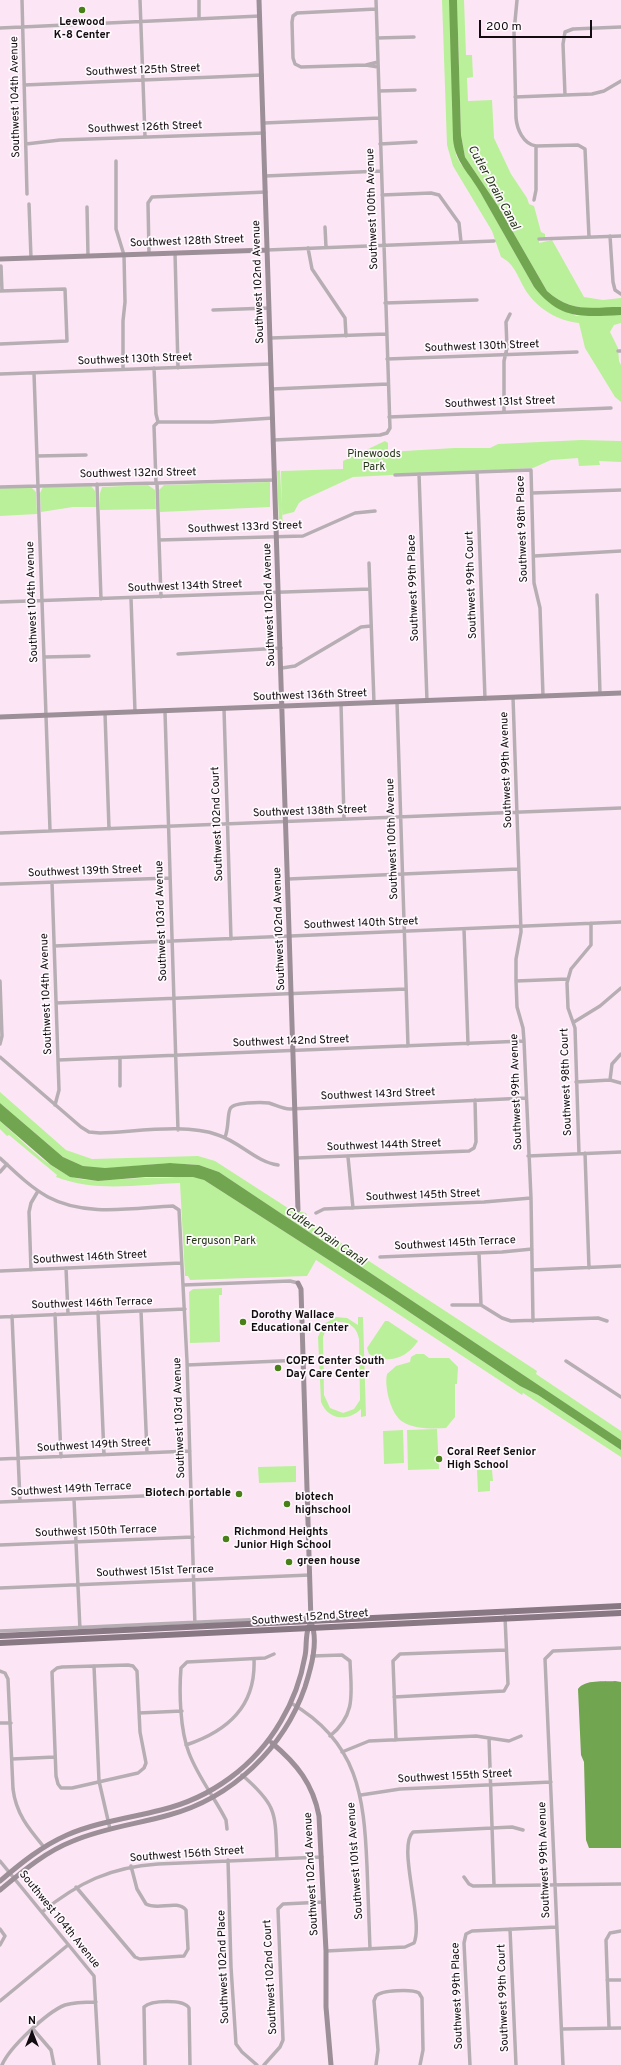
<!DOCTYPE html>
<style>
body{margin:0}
#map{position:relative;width:621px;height:2065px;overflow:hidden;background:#fce6f5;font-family:Overpass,sans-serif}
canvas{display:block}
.north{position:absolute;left:12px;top:2013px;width:40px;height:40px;-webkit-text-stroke:3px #fef9fc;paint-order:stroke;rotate:0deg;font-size:11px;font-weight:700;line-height:16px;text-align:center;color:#120b10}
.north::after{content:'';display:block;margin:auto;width:14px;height:18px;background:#120b10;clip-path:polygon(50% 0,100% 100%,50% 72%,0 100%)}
.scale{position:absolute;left:479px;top:20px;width:113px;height:18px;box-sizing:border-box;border:2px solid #120b10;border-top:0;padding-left:5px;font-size:12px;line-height:14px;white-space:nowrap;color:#120b10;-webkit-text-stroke:3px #fef9fc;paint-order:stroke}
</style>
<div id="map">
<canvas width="621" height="2065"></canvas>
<div class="north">N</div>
<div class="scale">200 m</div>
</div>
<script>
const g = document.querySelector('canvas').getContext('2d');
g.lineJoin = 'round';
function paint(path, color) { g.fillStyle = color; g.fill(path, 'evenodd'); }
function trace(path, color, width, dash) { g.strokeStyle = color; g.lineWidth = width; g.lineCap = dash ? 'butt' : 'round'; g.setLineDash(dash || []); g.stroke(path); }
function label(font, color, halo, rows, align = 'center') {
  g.font = font + ' Overpass,sans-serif'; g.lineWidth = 3.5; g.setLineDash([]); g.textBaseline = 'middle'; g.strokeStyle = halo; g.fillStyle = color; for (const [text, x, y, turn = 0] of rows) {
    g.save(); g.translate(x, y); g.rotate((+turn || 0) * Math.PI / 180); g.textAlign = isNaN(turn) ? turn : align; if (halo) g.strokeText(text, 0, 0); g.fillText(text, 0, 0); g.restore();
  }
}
paint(new Path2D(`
 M442 0H449L450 10 453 117 456 155 460 163 474 181 534 287 576 316 621 315V323L614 325 610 332 618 348 619 361 621 365V402L615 397 585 348 579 323C558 321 538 309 526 291 518 278 515 264 501 257L492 231 453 166 447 145Z
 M457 0H464L466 55H472L473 77 467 78 468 101 492 100 494 138 511 174 527 198 529 204 534 206 541 232 545 234V237H539V243L552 240 584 297 603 300 621 298V307C592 307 571 313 547 291L498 206 465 157 461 135Z
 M581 440 621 441V462L599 461 600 465 579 466 578 458 551 460 533 468 353 477 303 500 299 503 294 512 282 515 281 471 343 469V461L385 441 388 443V452L454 448H490L498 444Z
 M280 470 283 529 281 531 279 525 277 471Z
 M270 482V507L160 512 159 490 164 485Z
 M148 485 155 490 156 509 100 510V493L102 487Z
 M91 486 95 491 96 507H73L41 512 40 493 43 487Z
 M31 487 36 492 37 514 0 516V488Z
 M0 1092 66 1150 92 1159 198 1156 215 1161 291 1210 306 1213 309 1221 320 1229 537 1371 536 1374 621 1431V1440L219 1172 199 1165 170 1163 100 1169 83 1166 63 1157 0 1103Z
 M0 1121C23 1141 55 1177 86 1180 110 1182 133 1177 156 1178 171 1179 190 1173 204 1180L391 1300 520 1386 538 1395 621 1450V1457L523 1393 522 1395 316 1260 307 1276 190 1280 188 1276H185L180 1183C140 1184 98 1193 56 1177L57 1175 9 1135 7 1136 0 1129Z
 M222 1288V1295H219L220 1342 190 1343 189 1292 193 1289Z
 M336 1317 347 1318 358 1325V1317H363L366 1416 361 1417V1409C348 1422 328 1420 321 1402L318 1337 324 1324ZM337 1322C349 1321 357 1327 359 1339L360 1400 354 1409 343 1413 330 1408 324 1395 323 1337 327 1327Z
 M385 1321H388L418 1341C407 1358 388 1365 369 1354L367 1348Z
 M416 1354H424L429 1358H449L458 1367 457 1384H455V1417L446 1428C433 1429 414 1429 403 1422 391 1415 384 1387 387 1374L396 1366 410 1362 411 1357Z
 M437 1429 439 1469 408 1470 407 1430Z
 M403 1430 404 1463 384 1464 383 1431Z
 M296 1466V1482L259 1483 258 1467Z
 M477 1470H492L493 1481H490V1491L478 1492Z`), '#baf09a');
paint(new Path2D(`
 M449 0H457L461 135 465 157 498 206 547 291C571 313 591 307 621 307V315C582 317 560 320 534 287 516 255 498 224 480 192 470 174 455 162 453 139Z
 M0 1103 63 1157 83 1166 105 1168 170 1163 199 1165 219 1172 621 1440V1450L538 1395 520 1386 391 1300 204 1180 193 1177H146L98 1181 70 1177 51 1165 0 1121Z
 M615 1681 621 1682V1848H589L586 1840 584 1762 581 1755 578 1689C585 1679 604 1682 615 1681Z`), '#72a550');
trace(new Path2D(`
 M22 0 27 194
 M140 0 145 136
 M199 0V19
 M517 0 514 32 516 118C517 129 523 144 536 146V190L534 200
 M376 9 297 13 293 16 292 22 293 58 295 64 301 67 366 65 378 62
 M0 28 260 16
 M377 38 414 37
 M366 65 378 67
 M24 85 262 75
 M379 91 415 90
 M565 95 563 44 565 32 573 29 621 27
 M515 97 592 94 604 91 621 81
 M264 123 380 118
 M26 144 60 140 264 133
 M380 144 416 142
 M536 146 578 145 585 149 589 237
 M116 161V229L124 255 125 302 123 321V369
 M265 176 381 171
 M382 195 431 193 439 195 459 223 461 242
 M29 204 31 258
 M87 207 88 256
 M325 227 326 247
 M610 236 613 282 615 290 621 294
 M539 239 621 236
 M308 248 312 269 345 318 346 336
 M267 250 494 241
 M175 253 178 368
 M149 254 148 203 152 197 266 192
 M1 266 2 291
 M0 291 65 289 67 341 0 344
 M385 303 477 300
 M213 310 269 308
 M271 338 386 334
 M618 351H621
 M387 359 577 352
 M154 368 156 414 158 422
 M34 373 50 830
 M0 374 271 364
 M272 389 388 384
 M504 412V361L507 348 506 322 510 314
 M389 417 611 408
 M158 422H212L273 418
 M274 440 380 435 387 433 390 428 376 0
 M37 456 86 455
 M477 472 485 699
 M419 474 427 701
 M395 475 531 470 534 583 540 608 543 696
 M156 483 154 426 158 422
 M157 483 161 597
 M97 484 101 599
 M0 487 275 480
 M532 493 621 490
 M159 540 303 536 355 513 375 511
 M534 556 621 551
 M369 563 374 703
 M597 595 600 694
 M131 598 135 712
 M0 602 370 589
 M178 654 281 648
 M44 657 89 656
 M282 668 295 666 361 627 371 626
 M513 697 521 932 516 959V981L517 1007 523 1028 524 1041 531 1198 533 1321
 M397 702 408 1046
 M341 704 344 819
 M224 709 231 939
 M165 712 178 1130
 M105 713 109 829
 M0 833 621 808
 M288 879 518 869
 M52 882 59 1090 55 1105
 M0 884 170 878
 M464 929 468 1044
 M54 946 621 922
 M0 981 2 1036 0 1044
 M516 981 567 979
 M56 1003 406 989
 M574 1022 600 1006 621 988
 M0 1057 81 1127 89 1132 100 1133C134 1132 186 1123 218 1135 240 1142 256 1162 278 1165
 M120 1058V1086
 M58 1060 524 1041
 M610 1080 612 1064 621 1054
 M576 1082 610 1080 621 1083
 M225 1137C229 1128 227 1117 230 1109 232 1102 262 1102 269 1103 276 1105 282 1109 290 1109L526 1098
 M585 1153 589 1268
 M579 1154 575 1028 568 1008 567 983 571 969 591 945V923
 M528 1156 621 1152
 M348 1157 353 1208
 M0 1158C15 1172 30 1187 48 1197 85 1217 133 1208 173 1206L179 1210 187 1361 195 1627
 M297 1158 469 1151 474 1148 476 1142 475 1100
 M0 1172 7 1164
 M316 1213 324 1209 484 1202 531 1198
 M479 1253 481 1305
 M380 1257 502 1252 532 1249
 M66 1268 68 1314
 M31 1270 29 1212 31 1203 38 1191
 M532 1270 621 1266
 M0 1271 181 1263
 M183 1285 290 1281 298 1283
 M452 1305H481L502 1318 511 1321 598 1318 607 1321
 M141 1311 147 1453
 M98 1312 104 1455
 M55 1314 61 1457
 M12 1316 20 1501
 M0 1317 185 1309
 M566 1361 621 1397
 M187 1365 303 1360
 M0 1459 190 1451
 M74 1499 80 1630
 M0 1502 191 1494
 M0 1545 193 1537
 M0 1588 310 1575
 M0 1631 311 1617
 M312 1656 342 1655 350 1661C351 1692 357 1714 330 1736
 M128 1665 133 1666 137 1671 140 1732 146 1763 144 1768 138 1773 72 1788H61L58 1784 56 1776 52 1672 57 1668 62 1667Z
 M94 1666 99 1781 110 1829
 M0 1671 5 1673 8 1679 13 1789C16 1814 29 1829 44 1847
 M394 1697 504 1691 508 1684 505 1617
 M291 1703C358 1742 364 1796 367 1866 368 1894 369 1921 370 1949
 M139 1713 182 1711
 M0 1723H11
 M489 1738 494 1885
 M396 1740 393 1661 400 1654 506 1650
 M186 1745C228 1731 256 1706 254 1659
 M342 1752 369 1741 476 1736 509 1741 521 1736
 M12 1759 55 1757
 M242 1775C278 1806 275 1813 277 1859
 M361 1795 400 1789 551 1782
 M227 1829 226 1820C215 1798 198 1777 189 1753 180 1730 179 1692 181 1668L187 1662 265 1658 274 1654
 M228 1860 231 1967 236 2044 242 2052 257 2065
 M0 1861 94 1976 99 2065
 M464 1877 469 1884 473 1886 621 1884
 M76 1887 135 1957 140 1959 184 1956 188 1949 186 1910C177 1899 158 1911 146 1904L137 1889 131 1866
 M42 1912C78 1883 110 1867 158 1864L322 1857
 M0 1929 5 1936 0 1945
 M510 1929 516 2065
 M326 1951 405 1947 414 1943C424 1921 397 1847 413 1832L512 1827 523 1830
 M607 1980H621
 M0 2001 68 1945
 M609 2027 606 1940 610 1933 621 1931
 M33 2029 51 2050 54 2065
 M562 2029 621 2028
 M2 2065C9 2048 47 2012 65 2005 75 2002 86 2002 96 2002
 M145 2065 144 2007C151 2000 184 1999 189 2008L190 2065
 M264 2065 280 2047 283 2040 278 1909 283 1904 324 1902
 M376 2065 378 2050 374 2001 376 1996C381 1990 412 1989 419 1993L422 1998 423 2050 420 2065
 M470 2065 464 1943 466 1934 472 1931 557 1927
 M563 2065 545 1659 553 1651 621 1648`), '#b7aeb4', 3.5);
trace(new Path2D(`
 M259 0 298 1210
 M0 259 267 250
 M0 717 621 693
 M272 1743C297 1764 313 1784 319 1816L326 1951V2007L331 2065
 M0 1881C21 1863 42 1846 67 1835 97 1822 130 1818 161 1810 211 1798 255 1766 281 1721 293 1701 301 1679 305 1656 307 1647 305 1635 309 1626
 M0 1890C23 1871 45 1852 73 1841 103 1828 137 1824 169 1815 232 1798 284 1748 305 1687 311 1668 319 1641 311 1622L301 1289 298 1283`), '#9c8f98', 5);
trace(new Path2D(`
 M0 1636 621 1606
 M0 1643 621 1613`), '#887884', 6);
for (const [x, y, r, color] of [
 [82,10,4,"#487f17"],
 [243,1322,4,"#487f17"],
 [278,1368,4,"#487f17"],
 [439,1459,4,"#487f17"],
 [239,1494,4,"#487f17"],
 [287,1504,4,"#487f17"],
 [226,1539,4,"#487f17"],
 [289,1562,4,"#487f17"]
]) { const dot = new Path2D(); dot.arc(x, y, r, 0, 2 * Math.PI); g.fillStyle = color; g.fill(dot); trace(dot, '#fef9fc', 1.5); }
label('bold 11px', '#120b10', '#fef9fc', [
 ["Leewood",82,23,"center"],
 ["K-8 Center",82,36,"center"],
 ["Dorothy Wallace",251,1316],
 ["Educational Center",251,1329],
 ["COPE Center South",286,1362],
 ["Day Care Center",286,1375],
 ["Coral Reef Senior",447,1453],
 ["High School",447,1466],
 ["Biotech portable",231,1494,"right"],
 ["biotech",295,1498],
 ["highschool",295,1511],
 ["Richmond Heights",234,1533],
 ["Junior High School",234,1546],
 ["green house",297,1562]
], 'left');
label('11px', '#120b10', '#fef9fc', [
 ["Southwest 125th Street",143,71,-2],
 ["Southwest 104th Avenue",16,97,-91],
 ["Southwest 126th Street",145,128,-2],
 ["Southwest 100th Avenue",373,209,-92],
 ["Southwest 128th Street",187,242,-2],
 ["Southwest 102nd Avenue",259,282,-92],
 ["Southwest 130th Street",482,347,-2],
 ["Southwest 130th Street",135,360,-2],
 ["Southwest 131st Street",500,403,-2],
 ["Southwest 132nd Street",138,474,-1],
 ["Southwest 133rd Street",245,528,-2],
 ["Southwest 98th Place",523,529,-92],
 ["Southwest 99th Court",472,585,-92],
 ["Southwest 134th Street",185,587,-2],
 ["Southwest 99th Place",414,588,-92],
 ["Southwest 104th Avenue",33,602,-92],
 ["Southwest 102nd Avenue",270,605,-92],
 ["Southwest 136th Street",310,696,-2],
 ["Southwest 99th Avenue",507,770,-92],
 ["Southwest 138th Street",310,812,-2],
 ["Southwest 102nd Court",218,824,-92],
 ["Southwest 100th Avenue",393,839,-92],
 ["Southwest 139th Street",85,872,-2],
 ["Southwest 103rd Avenue",162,921,-92],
 ["Southwest 140th Street",361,924,-2],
 ["Southwest 102nd Avenue",280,929,-92],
 ["Southwest 104th Avenue",47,994,-92],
 ["Southwest 142nd Street",291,1042,-2],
 ["Southwest 98th Court",567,1082,-92],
 ["Southwest 99th Avenue",517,1092,-92],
 ["Southwest 143rd Street",378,1095,-2],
 ["Southwest 144th Street",384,1146,-2],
 ["Southwest 145th Street",423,1196,-2],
 ["Southwest 145th Terrace",455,1244,-3],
 ["Southwest 146th Street",90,1258,-3],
 ["Southwest 146th Terrace",92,1304,-2],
 ["Southwest 103rd Avenue",180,1418,-92],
 ["Southwest 149th Street",94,1446,-3],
 ["Southwest 149th Terrace",71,1490,-3],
 ["Southwest 150th Terrace",96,1532,-2],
 ["Southwest 151st Terrace",155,1572,-2],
 ["Southwest 152nd Street",310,1618,-4],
 ["Southwest 155th Street",455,1777,-3],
 ["Southwest 156th Street",187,1855,-4],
 ["Southwest 99th Avenue",545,1860,-92],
 ["Southwest 101st Avenue",356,1861,-94],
 ["Southwest 102nd Avenue",312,1874,-93],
 ["Southwest 104th Avenue",59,1920,51],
 ["Southwest 102nd Place",224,1967,-92],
 ["Southwest 102nd Court",271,1977,-93],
 ["Southwest 99th Place",458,1996,-92],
 ["Southwest 99th Court",504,1998,-92]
]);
label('11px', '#223714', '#fef9fc', [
 ["Pinewoods",374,455],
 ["Park",374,468],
 ["Ferguson Park",221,1242]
]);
label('italic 12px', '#203512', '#fef9fc', [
 ["Cutler Drain Canal",493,188,61],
 ["Cutler Drain Canal",325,1237,34]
]);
</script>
